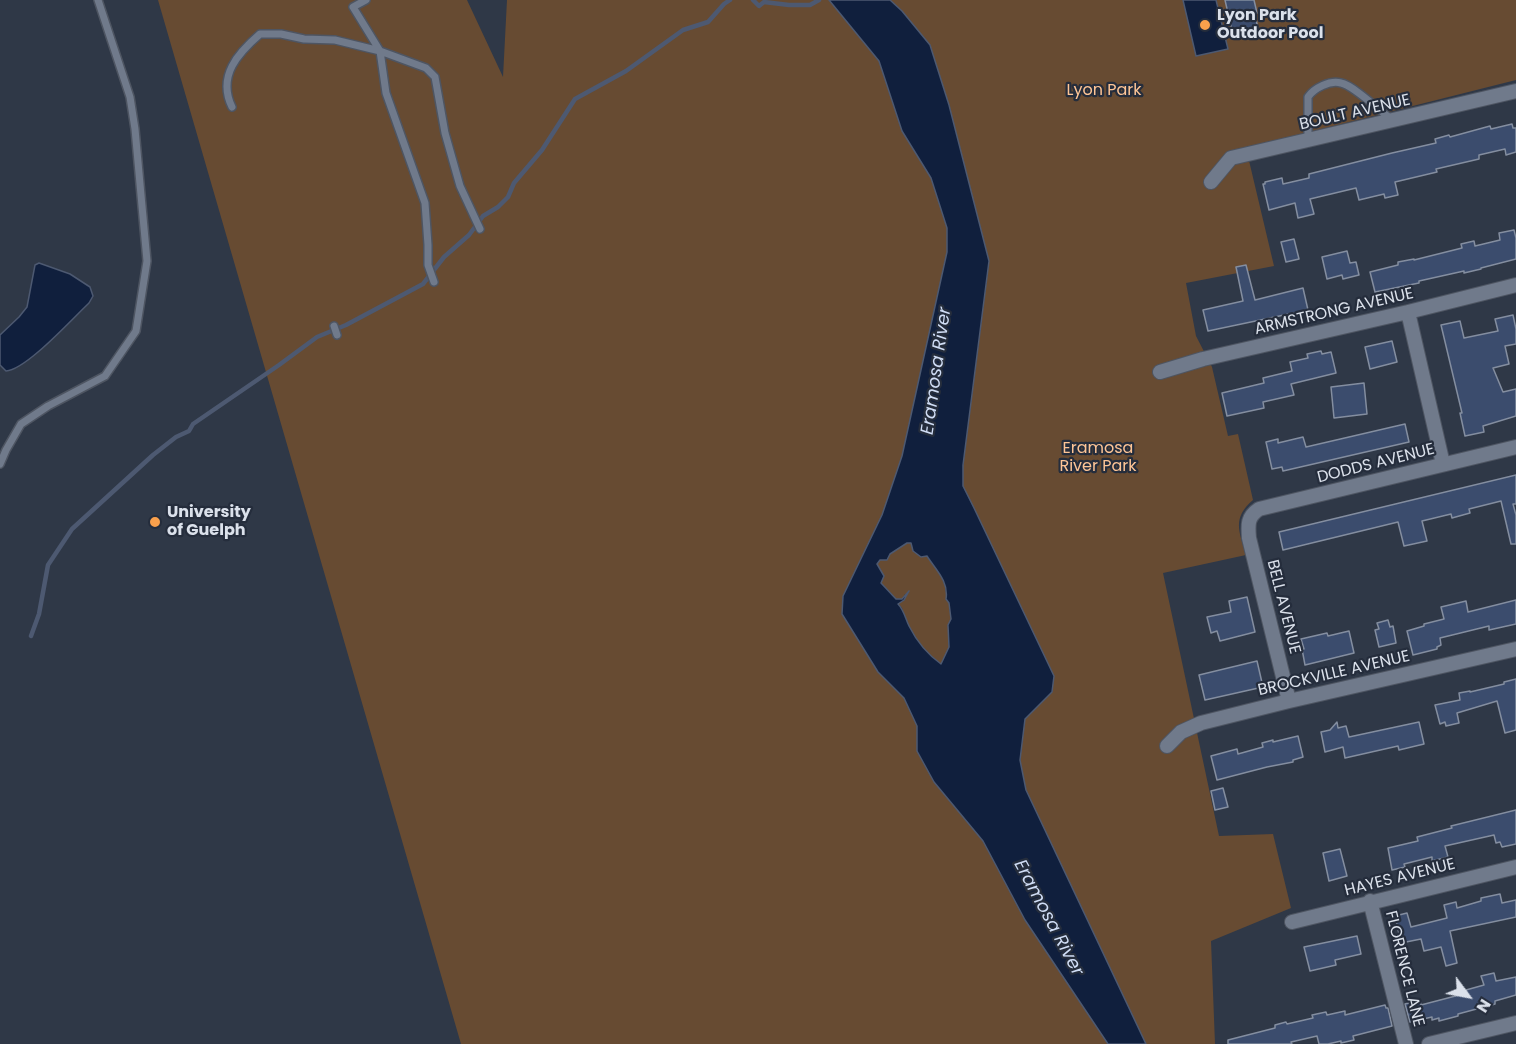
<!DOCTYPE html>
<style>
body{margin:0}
#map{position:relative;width:1516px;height:1044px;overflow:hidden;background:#2f3847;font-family:Poppins,sans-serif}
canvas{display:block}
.north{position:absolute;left:1438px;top:966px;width:60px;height:60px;-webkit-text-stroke:4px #252d3c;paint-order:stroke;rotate:122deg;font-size:16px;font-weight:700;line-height:24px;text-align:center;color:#dbe1eb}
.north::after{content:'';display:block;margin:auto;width:21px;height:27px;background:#dbe1eb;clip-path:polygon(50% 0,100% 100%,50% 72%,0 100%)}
</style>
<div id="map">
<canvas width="1516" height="1044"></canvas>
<div class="north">N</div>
</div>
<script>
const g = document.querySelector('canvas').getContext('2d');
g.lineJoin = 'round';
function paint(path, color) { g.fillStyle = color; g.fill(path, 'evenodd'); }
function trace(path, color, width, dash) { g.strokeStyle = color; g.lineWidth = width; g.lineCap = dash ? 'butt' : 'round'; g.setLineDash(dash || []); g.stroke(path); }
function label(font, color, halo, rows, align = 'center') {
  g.font = font + ' Poppins,sans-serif'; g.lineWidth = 4.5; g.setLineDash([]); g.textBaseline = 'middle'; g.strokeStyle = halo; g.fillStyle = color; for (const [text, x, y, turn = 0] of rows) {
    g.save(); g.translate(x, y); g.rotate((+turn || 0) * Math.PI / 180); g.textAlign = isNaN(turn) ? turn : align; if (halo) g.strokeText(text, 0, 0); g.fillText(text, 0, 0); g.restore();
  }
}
paint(new Path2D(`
 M158 0H467L503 77 507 0H829L879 61 902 131 931 178 947 228V252L902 456 882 515 843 596 879 672 904 698 917 726V751L934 782 983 841 1025 920 1108 1044H461Z
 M890 0H1516V80L1246 148 1274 266 1186 283 1196 336 1212 367 1228 436 1238 434 1253 500C1232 518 1239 531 1246 555L1163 573 1219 836 1273 834 1291 908 1211 941 1215 1044H1146L1026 790 1020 760 1025 719 974 508 963 486V465L989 261 949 105 930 45Z
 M907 543H911C915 548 922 550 926 555 937 566 948 584 946 599L949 603 951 619 948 625 949 647 941 664 925 651 908 626 902 608 898 603 904 600 905 594 902 599H896L881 583 883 575 877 564 880 560Z`), '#674b32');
const water = new Path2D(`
 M829 0H890L902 11 930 45 949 105 989 261 963 465V486L974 508 1054 676 1052 692 1025 719 1020 760 1026 790 1146 1044H1108L1025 920 983 841 934 782 917 751V726L904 698 878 672 842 614 843 596 882 515 902 456 947 252V228L931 178 902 131 879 61ZM907 543H911L913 551 921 557 927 556C935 569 949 581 946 599L949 603 951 619 948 625 949 647 941 664C927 654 917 642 909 626 905 618 904 610 898 604L904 600 909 591 902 599H896L881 583 884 576 877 564 880 560H887L890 554Z
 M1183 0H1216L1228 49 1196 56Z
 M39 263 70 274 90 287 93 296 89 303C72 319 26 370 6 371L0 365V335L19 317 27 307 35 265Z`);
paint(water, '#101f3d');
trace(water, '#4d5971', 1.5);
trace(new Path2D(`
 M753 0 759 6 764 2 789 5H810L819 0
 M31 636 39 614 48 565 72 529 153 455 176 437 189 431 193 424 279 365 317 337 346 325 423 284 444 257 469 235 483 216 498 207 508 197 514 183 542 150 575 99 626 71 683 30 708 22 724 4 730 0`), '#4d5971', 4.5);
const building = new Path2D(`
 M1225 0H1254L1257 13 1255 14 1258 29 1233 35Z
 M1512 124 1513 128H1516V152L1506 155 1505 149 1479 155V159L1436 169 1437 172 1395 182 1398 195 1385 198 1384 194 1359 200 1356 188 1310 199 1314 214 1298 218 1295 203 1269 210 1263 184H1265V182L1282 178 1283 184 1309 178V174L1392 153 1436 143 1435 139 1449 135 1450 137 1490 126 1491 129Z
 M1514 230 1516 238V259L1481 268V269L1464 273V271L1419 281V283L1375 292 1370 272 1398 265V262L1414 259V260L1462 248 1461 244 1474 241 1475 246 1500 240 1499 233Z
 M1294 239 1299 259 1286 262 1281 242Z
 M1347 251 1350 263 1356 262 1359 275 1343 279 1342 275 1327 279 1322 257Z
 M1246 265 1255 300 1303 288 1308 310 1208 331 1203 310 1243 301 1236 267Z
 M1513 315 1516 329V344L1505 346 1509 364 1493 368 1503 392 1516 389V416L1483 426 1484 432 1465 436 1460 413H1462L1441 325 1460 321 1464 338 1498 331 1495 319Z
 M1392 341 1397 362 1370 369 1365 347Z
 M1321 351 1322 354 1331 352 1336 373 1291 384 1294 395 1263 402 1264 408 1227 416 1222 393 1264 383 1263 378 1292 371 1290 362 1308 358 1307 354Z
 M1364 383 1367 414 1334 418 1331 387Z
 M1405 424 1409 442 1283 471 1282 467 1272 469 1266 442 1278 439V443L1303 437 1306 447Z
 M1516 475V504H1513L1516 515V544H1511L1501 501 1469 509 1470 513 1452 518 1451 514 1422 521 1427 541 1404 546 1398 522 1283 550 1279 532Z
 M1247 597 1255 632 1220 641 1217 631 1211 633 1207 617 1231 612 1229 601Z
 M1516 600V624L1489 630V626L1440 638 1441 645 1437 647V649L1413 655 1407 631 1424 626V624L1444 619 1441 607 1466 601 1468 612Z
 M1388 620 1390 627 1393 626 1396 643 1379 647 1375 630 1379 629 1377 623Z
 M1349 631 1354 653 1305 665 1302 649H1304L1301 639 1327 633 1328 636Z
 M1257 661 1263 687 1205 700 1199 675Z
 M1516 679V730L1505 733 1497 701 1457 713 1459 723 1446 726 1445 722 1440 724 1435 705 1460 700 1459 693 1470 691V692L1504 684V682Z
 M1337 722 1338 728 1346 726 1349 737 1419 722 1424 744 1399 750 1398 746 1345 758 1343 747 1325 752 1321 732 1330 730Z
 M1298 736 1303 757 1293 760V762L1267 767 1217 780 1211 756 1237 749 1238 754 1263 747 1262 743 1273 740V742Z
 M1223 788 1228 807 1215 810 1211 791Z
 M1516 810V844L1502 847 1500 842 1496 843 1494 835 1445 846 1448 857 1432 861V857L1404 864 1405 867 1392 870 1388 848 1418 841 1417 837 1452 828 1451 826Z
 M1340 849 1347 876 1329 881 1323 853Z
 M1500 894 1502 903 1516 900V917L1450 931 1457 963 1446 966 1441 947 1424 951 1421 939 1401 943 1395 916 1407 913 1411 927 1447 918 1444 905 1456 902 1457 908 1481 901V898Z
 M1357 936 1361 954 1335 960 1336 965 1310 971 1304 947Z
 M1494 973 1496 981 1516 977V995L1495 1001V1004L1458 1014V1016L1439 1021V1018L1432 1020V1017L1410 1022 1405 1004 1420 1000 1421 1005 1467 993 1466 990 1484 985 1481 976Z
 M1385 1005 1386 1008H1388L1392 1026 1353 1036 1354 1040 1341 1043V1041L1328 1044H1319L1317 1036 1291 1042 1292 1044H1228V1040L1275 1028V1025L1286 1022 1287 1024 1313 1018 1312 1015 1326 1012 1327 1015 1345 1011V1015Z`);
paint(building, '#3b4c6d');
trace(building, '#848ea0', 1.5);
const service = new Path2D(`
 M366 0 353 7 380 51 386 93 425 203 428 245V265L434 282
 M232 107C217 76 238 53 260 34H281L304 39 335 40 380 51 426 68 435 77 445 133 460 186 480 229
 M1308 139V97C1314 88 1330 80 1341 83 1353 85 1380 111 1391 119
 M334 326 337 335
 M0 464 6 450 21 424 48 406 105 376 136 331 147 261 135 129 130 97 98 0`);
const minor = new Path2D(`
 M1211 182 1231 158 1516 91
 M1408 312 1443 464
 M1160 372 1203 359 1408 312 1516 285
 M1289 701 1249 538C1248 525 1247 517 1259 509L1516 447
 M1167 746 1181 732 1201 723 1289 701 1516 649
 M1370 901 1406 1044
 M1292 922 1516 867
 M1429 1044 1516 1023`);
trace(service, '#4e5562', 10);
trace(minor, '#4e5562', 16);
trace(service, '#707a8b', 7);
trace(minor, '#707a8b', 14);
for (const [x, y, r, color] of [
 [1205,25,6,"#f9a04c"],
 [155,522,6,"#f9a04c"]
]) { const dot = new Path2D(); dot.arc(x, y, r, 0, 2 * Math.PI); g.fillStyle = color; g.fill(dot); trace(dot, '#252d3c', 2); }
label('bold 16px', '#dbe1eb', '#252d3c', [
 ["Lyon Park",1217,16],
 ["Outdoor Pool",1217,34],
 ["University",167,513],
 ["of Guelph",167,531]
], 'left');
label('16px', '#fec596', '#252d3c', [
 ["Lyon Park",1104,91],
 ["Eramosa",1098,449],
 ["River Park",1098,467]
]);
label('16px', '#dbe1eb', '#252d3c', [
 ["BOULT AVENUE",1355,113,-13],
 ["ARMSTRONG AVENUE",1334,312,-13],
 ["DODDS AVENUE",1376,464,-14],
 ["BELL AVENUE",1283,607,76],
 ["BROCKVILLE AVENUE",1334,674,-13],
 ["HAYES AVENUE",1400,878,-14],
 ["FLORENCE LANE",1404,969,76]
]);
label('italic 18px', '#d0ddf5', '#252d3c', [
 ["Eramosa River",937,371,-82],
 ["Eramosa River",1048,918,62]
]);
</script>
